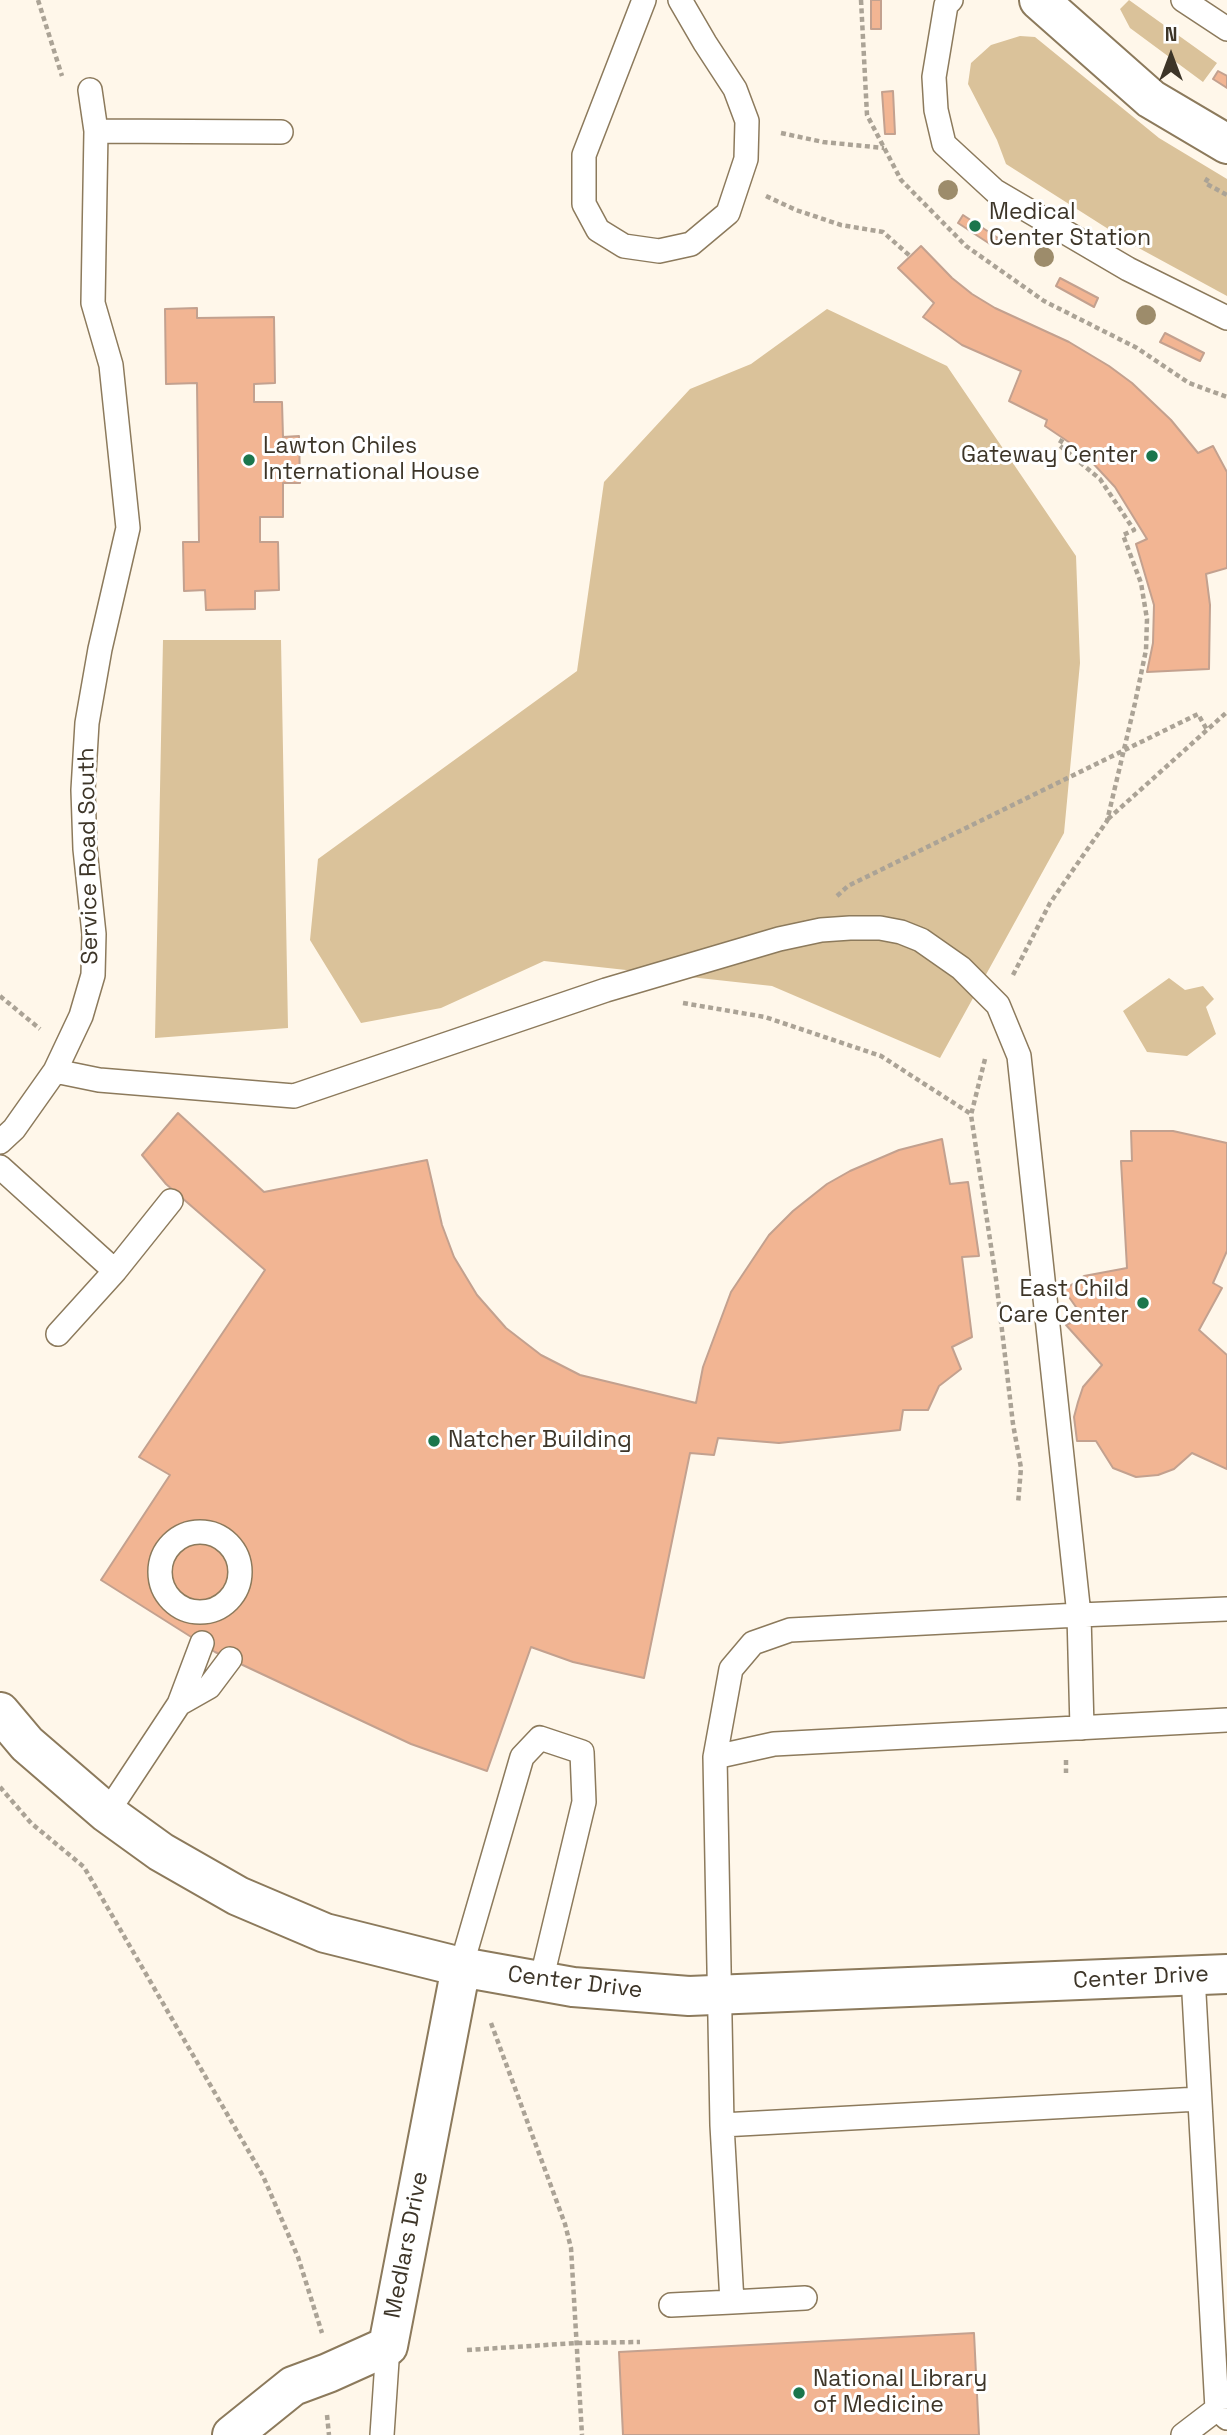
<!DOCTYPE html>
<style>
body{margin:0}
#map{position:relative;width:1227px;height:2435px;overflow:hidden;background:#fff7ea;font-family:"Space Grotesk",sans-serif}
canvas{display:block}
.north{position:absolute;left:1136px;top:21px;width:70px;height:70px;-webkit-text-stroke:5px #fff;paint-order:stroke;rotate:0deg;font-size:19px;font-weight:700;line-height:28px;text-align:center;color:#3d3528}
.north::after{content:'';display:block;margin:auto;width:24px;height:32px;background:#3d3528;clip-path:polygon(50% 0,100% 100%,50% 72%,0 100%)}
</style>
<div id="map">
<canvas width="1227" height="2435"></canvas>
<div class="north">N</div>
</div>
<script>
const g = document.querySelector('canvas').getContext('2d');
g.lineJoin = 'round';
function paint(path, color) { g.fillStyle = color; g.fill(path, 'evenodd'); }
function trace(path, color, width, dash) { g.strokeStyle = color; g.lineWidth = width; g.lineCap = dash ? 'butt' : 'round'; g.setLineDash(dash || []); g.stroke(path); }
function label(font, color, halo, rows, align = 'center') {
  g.font = font + ' "Space Grotesk",sans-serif'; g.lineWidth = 6; g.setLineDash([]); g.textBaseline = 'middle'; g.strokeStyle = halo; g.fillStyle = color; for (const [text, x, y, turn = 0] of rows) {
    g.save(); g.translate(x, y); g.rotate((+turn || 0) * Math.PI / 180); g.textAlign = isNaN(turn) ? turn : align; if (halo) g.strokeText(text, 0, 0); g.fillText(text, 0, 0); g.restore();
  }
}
paint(new Path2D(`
 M1129 0 1217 63 1203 82 1130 28 1120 9Z
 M1020 36 1035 37 1159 138 1227 179V296L1135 246 1006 164 997 140 968 84 971 63 991 45Z
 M827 309 947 366 1076 556 1080 663 1064 833 940 1058 772 986 544 961 441 1008 361 1023 310 940 318 859 577 671 604 482 690 389 751 364Z
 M163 640H281L288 1028 155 1038Z
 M1169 978 1185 990 1203 986 1214 999 1206 1007 1216 1034 1187 1056 1147 1052 1123 1011Z`), '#dac29a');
const building = new Path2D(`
 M871 0H881V29H871Z
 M1218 71 1227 76V88L1213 79Z
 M893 91 895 134H885L882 92Z
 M963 215 998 238 993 246 958 223Z
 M921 246 952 278 972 294 995 308 1069 342 1109 366 1132 383 1171 420 1198 453 1213 446 1227 472V568L1206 574 1210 605 1209 669 1147 672 1153 643 1154 605 1136 544 1147 539 1115 487 1089 459 1076 447 1045 426 1047 420 1009 401 1021 371 962 345 923 317 934 303 898 268Z
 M1060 278 1098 298 1094 307 1056 286Z
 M197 308V318L274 317 275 383 254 384V402H282L283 437 299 436 300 483H283V517H260V542H278L279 590 255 591V609L206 610 205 590 184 591 183 542H199L197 383 166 384 165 309Z
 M1165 333 1204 353 1200 361 1160 342Z
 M178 1113 264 1192 427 1160 442 1225 454 1257 477 1295 506 1328 541 1355 580 1375 696 1403 703 1367 731 1292 769 1235 793 1211 827 1184 850 1171 899 1150 942 1139 950 1184 968 1182 979 1256 962 1257 972 1337 952 1347 961 1369 939 1386 928 1410H903L900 1430 779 1443 718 1438 714 1455 690 1453 644 1678 573 1662 531 1647 487 1771 411 1744 215 1652 101 1580 170 1475 139 1457 265 1270 166 1184 142 1155Z
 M1131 1131H1173L1227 1143V1251L1213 1283 1222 1288 1199 1330 1227 1355V1469L1192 1453 1174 1469 1158 1475 1136 1477 1113 1468 1096 1441H1077L1074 1417 1078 1402 1083 1387 1102 1365 1066 1325 1083 1317 1064 1290 1084 1276 1127 1268 1121 1161H1132Z
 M974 2333 979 2435H623L619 2352Z`);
paint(building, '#f2b593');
trace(building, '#c3a18f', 2);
const lane = new Path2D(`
 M644 0 584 155V204L598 230 624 246 659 251 691 244 728 213 746 159 747 121 735 89 705 43 680 0
 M951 0 946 5 934 77 936 110 944 144 995 191 1128 269 1227 318
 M1183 0 1227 29
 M96 131 281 132
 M55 1071 99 1080 294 1096 606 990 779 939 821 930 850 928H880L901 932 921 940 961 968 998 1005 1019 1056 1079 1615 790 1630 753 1643 731 1669 715 1757 722 2125 1199 2099
 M0 1142 14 1129 55 1071 81 1016 93 975 94 934 85 849 83 790 87 723 100 649 128 528 111 365 93 303 96 131 90 90
 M0 1167 115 1271 58 1334
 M115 1271 171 1201
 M160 1572a40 40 0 1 1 80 0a40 40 0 1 1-80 0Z
 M179 1704 209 1687 230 1659
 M1082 1728 1079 1615 1227 1609
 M715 1757 774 1744 1227 1720
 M107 1813 179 1704 202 1643
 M461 1967 522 1757 540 1738 582 1752 584 1802 541 1981
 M1193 1976 1217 2409 1227 2418
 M722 2125 732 2302 805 2298
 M671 2305 732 2302
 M382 2435 388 2346
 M1183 2435 1217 2409`);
const street = new Path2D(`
 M1039 0 1151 99 1227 144
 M0 1712 27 1744 107 1813 161 1852 238 1896 325 1933 461 1967 573 1987 689 1996 1227 1974
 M232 2435 293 2386 328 2373 388 2346 461 1967`);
trace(lane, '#8c7a5c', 26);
trace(street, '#8c7a5c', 42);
trace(new Path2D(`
 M38 0 62 76
 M861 0 867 115 901 180 966 246 1044 301 1137 348 1189 383 1227 397
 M781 133 823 142 884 148
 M1208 178 1205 183 1227 195
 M766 196 796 210 841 225 883 232 910 256
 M1108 819 1227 712
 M837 896 848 886 1198 714 1207 730
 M1013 975 1050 903 1107 821 1135 703 1146 650 1147 619 1141 583 1123 535 1134 530 1100 479 1059 445 1063 438
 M0 996 40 1029
 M683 1003 765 1017 881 1056 971 1114
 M985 1059 971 1115 996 1279 1013 1424 1021 1468 1018 1504
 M1066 1760V1773
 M0 1787 31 1823 84 1867 263 2176 298 2257 322 2333
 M491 2023 565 2224 571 2248 582 2435
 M467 2350 577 2343 640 2342
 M327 2415 329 2435`), '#aba396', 4.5, [5, 3.5]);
trace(lane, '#fff', 23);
trace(street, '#fff', 38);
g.fillStyle = '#9d8c6b';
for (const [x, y] of [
 [948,190],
 [1044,257],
 [1146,315]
]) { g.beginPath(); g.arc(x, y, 10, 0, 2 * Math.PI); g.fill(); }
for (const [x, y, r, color] of [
 [975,226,7,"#1b764c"],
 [1152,456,7,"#1b764c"],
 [249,460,7,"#1b764c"],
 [1143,1303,7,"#1b764c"],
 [434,1441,7,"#1b764c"],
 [799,2393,7,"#1b764c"]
]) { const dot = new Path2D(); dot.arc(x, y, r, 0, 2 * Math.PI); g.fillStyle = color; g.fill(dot); trace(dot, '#fff', 2.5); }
label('23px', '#3d3528', '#fff', [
 ["Medical",989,213],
 ["Center Station",989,239],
 ["Lawton Chiles",263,447],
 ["International House",263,473],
 ["Gateway Center",1138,456,"right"],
 ["East Child",1129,1290,"right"],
 ["Care Center",1129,1316,"right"],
 ["Natcher Building",448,1441],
 ["National Library",813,2380],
 ["of Medicine",813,2406]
], 'left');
label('23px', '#3d3528', '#fff', [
 ["Service Road South",89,856,-91],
 ["Center Drive",1141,1978,-3],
 ["Center Drive",575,1983,7],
 ["Medlars Drive",407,2245,-79]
]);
</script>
